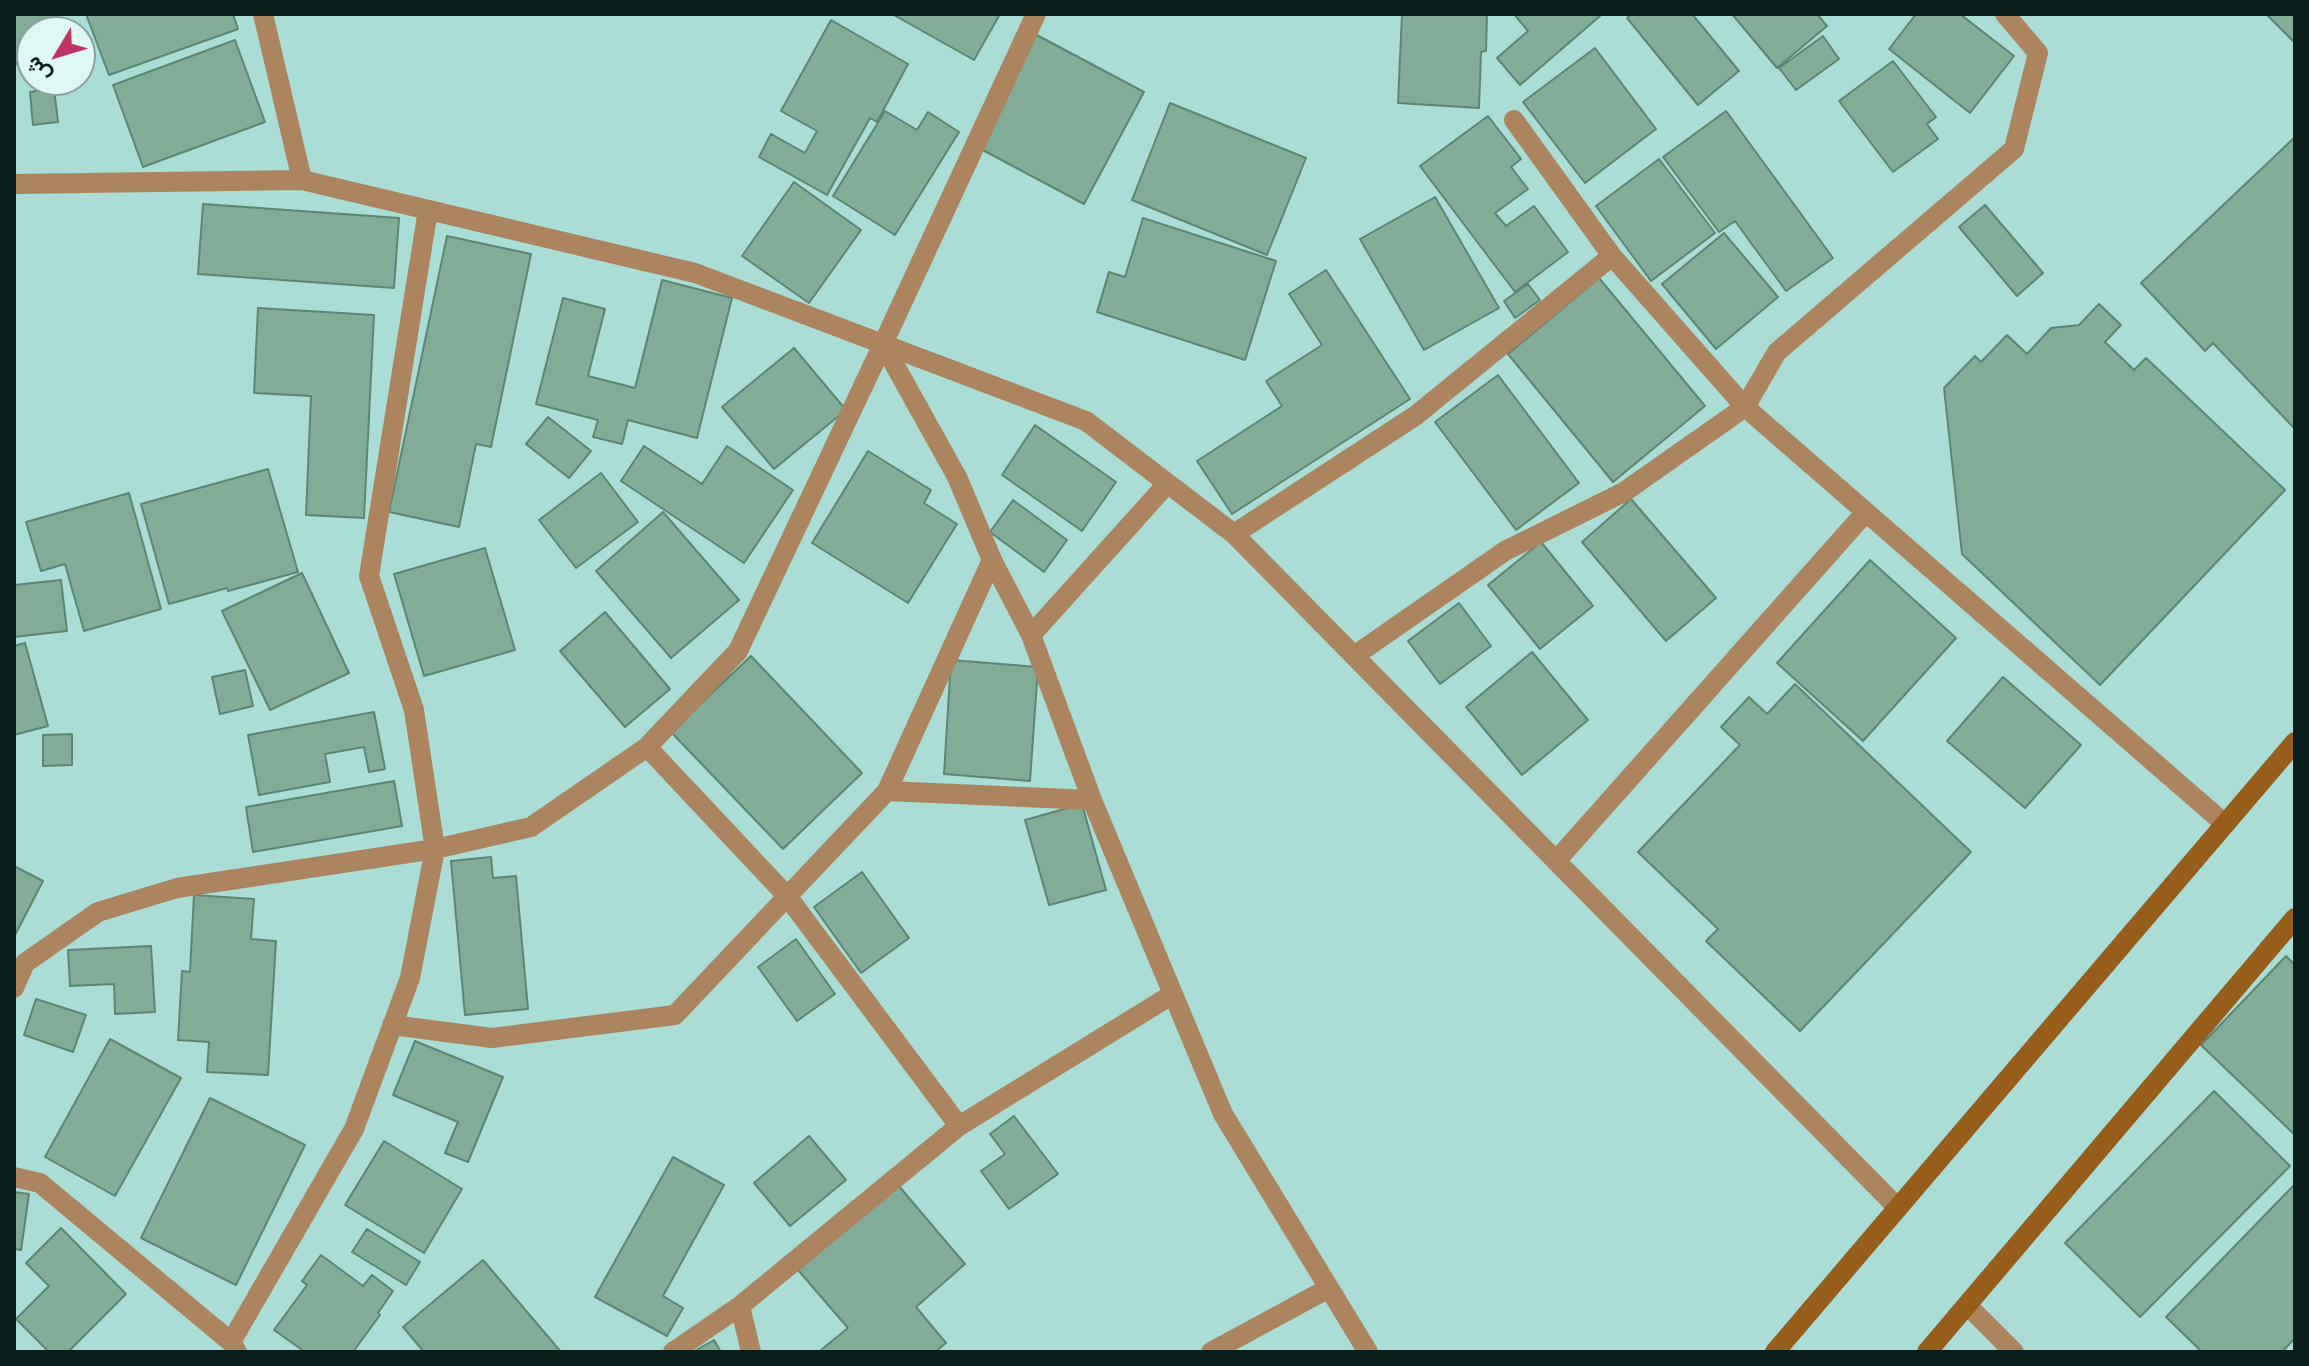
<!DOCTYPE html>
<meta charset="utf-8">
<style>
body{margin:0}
#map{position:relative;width:2309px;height:1366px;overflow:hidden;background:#a9ddd5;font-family:Figtree,Vazirmatn,sans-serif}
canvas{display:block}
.frame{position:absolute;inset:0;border:16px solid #091e1b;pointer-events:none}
.north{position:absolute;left:16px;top:16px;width:80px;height:80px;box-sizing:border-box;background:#def8f4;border:2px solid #89a19d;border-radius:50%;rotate:232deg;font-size:22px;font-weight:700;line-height:32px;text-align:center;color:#091e1b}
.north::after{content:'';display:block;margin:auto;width:28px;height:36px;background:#c13465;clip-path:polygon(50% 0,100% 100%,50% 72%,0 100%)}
</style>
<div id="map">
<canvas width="2309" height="1366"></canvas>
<div class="frame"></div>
<div class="north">ش</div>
</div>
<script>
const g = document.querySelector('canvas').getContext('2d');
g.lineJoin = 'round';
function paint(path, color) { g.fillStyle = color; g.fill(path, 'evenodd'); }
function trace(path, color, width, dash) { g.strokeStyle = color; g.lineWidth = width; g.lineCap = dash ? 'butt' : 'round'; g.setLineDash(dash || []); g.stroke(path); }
const building = new Path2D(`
 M14 14H56L62 32H32V59L14 65Z
 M86 14H233L238 29 109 75Z
 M892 14H1000L974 60Z
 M1402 14H1487L1486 51 1481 52 1479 108 1398 103Z
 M1514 14H1599L1600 16 1520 85 1497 58 1528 31Z
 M1632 14H1692L1739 71 1698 105 1627 18Z
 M1732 14H1817L1827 26 1777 68Z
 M1916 14H1960L2014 56 1970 113 1889 49Z
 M2266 14H2295V43Z
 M831 20 908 64 877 122 870 118 827 195 759 157 771 134 805 153 817 131 781 111Z
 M1033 33 1144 92 1084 204 979 148Z
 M1823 36 1839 59 1796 90 1779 68Z
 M235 40 265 122 143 167 113 85Z
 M1595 48 1656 129 1585 183 1523 102Z
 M1893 61 1936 117 1927 124 1938 139 1893 172 1839 101Z
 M54 88 58 122 33 125 30 92Z
 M1170 103 1306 158 1267 255 1132 200Z
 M885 111 917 130 928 112 959 132 895 235 833 196Z
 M1726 111 1833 258 1786 291 1735 221 1719 232 1663 157Z
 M1488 116 1521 159 1511 167 1528 189 1495 213 1506 226 1534 206 1568 252 1515 292 1420 166Z
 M2295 137V429L2213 343 2205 351 2141 283Z
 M1659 159 1715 233 1651 281 1596 206Z
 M794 182 861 230 809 303 742 256Z
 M1435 197 1499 308 1424 350 1360 239Z
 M203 204 399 218 394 288 198 274Z
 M1985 205 2043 273 2017 296 1959 227Z
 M1143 218 1276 261 1245 360 1097 312 1109 272 1125 277Z
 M1724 233 1778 297 1716 349 1662 284Z
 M447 236 531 254 491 447 476 444 459 527 389 512Z
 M1326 270 1410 399 1232 514 1197 461 1282 406 1266 381 1322 345 1289 294Z
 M1599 278 1705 406 1613 482 1508 354Z
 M662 280 732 298 697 438 628 420 622 444 593 437 598 420 536 404 563 298 605 309 588 376 635 388Z
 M1528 284 1540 300 1515 318 1504 301Z
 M2099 304 2121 325 2105 342 2134 370 2146 358 2285 490 2100 685 1962 554 1944 388 1975 356 1981 362 2007 335 2027 354 2051 328 2079 325Z
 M258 308 374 315 364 518 306 515 311 396 254 393Z
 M794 348 846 410 774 469 722 407Z
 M1498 375 1579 483 1516 530 1435 422Z
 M548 417 591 451 569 478 526 444Z
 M1035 425 1116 482 1082 531 1002 475Z
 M644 446 702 484 727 446 793 490 744 563 621 481Z
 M868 451 931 490 924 503 957 524 908 603 812 543Z
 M268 469 298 572 228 591 227 588 169 604 141 504Z
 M601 473 638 522 576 568 539 520Z
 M129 493 161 609 84 631 65 564 41 571 26 522Z
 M1631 499 1716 598 1666 641 1582 542Z
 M1013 500 1067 540 1044 572 990 532Z
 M663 512 739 600 671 658 596 571Z
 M1541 542 1593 606 1540 649 1488 585Z
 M485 548 515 650 424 676 394 574Z
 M1870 560 1956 638 1863 741 1777 663Z
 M302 573 349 673 270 710 222 611Z
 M61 580 67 631 14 637V585Z
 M1459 603 1491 646 1440 684 1408 641Z
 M605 612 670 689 625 727 560 651Z
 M25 643 48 726 14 735V646Z
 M1532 652 1588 720 1522 775 1466 707Z
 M751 656 862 773 783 849 671 732Z
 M951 660 1038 667 1030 781 944 774Z
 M245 670 253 706 220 714 212 677Z
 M2003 677 2081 745 2025 808 1947 741Z
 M1795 684 1971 852 1800 1031 1706 941 1718 929 1638 852 1740 745 1721 727 1749 697 1767 714Z
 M374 712 385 769 369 772 364 747 325 754 330 782 259 795 248 735Z
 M72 734V765L43 766V735Z
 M394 781 402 826 253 852 246 807Z
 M1082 804 1106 890 1049 905 1025 820Z
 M491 857 493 878 516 876 528 1009 465 1015 451 861Z
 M14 866 43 881 14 937Z
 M862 872 909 938 861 973 814 907Z
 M194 895 254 899 251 939 276 941 268 1075 207 1072 209 1042 178 1040 182 971 190 972Z
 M796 939 835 994 797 1021 758 967Z
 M151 946 155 1012 115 1014 114 984 70 986 68 950Z
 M2286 956 2295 965V1135L2201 1045Z
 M36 999 86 1015 73 1052 24 1035Z
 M110 1039 181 1078 115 1196 45 1157Z
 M415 1041 503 1077 468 1162 445 1153 458 1122 393 1095Z
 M2214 1091 2290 1166 2140 1317 2065 1243Z
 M210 1098 305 1145 236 1285 141 1238Z
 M1014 1116 1058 1174 1009 1209 981 1171 1005 1154 990 1134Z
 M809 1136 846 1180 790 1226 754 1183Z
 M384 1141 462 1189 424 1253 345 1205Z
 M673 1157 724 1185 663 1296 683 1308 667 1336 595 1297Z
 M2295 1184V1338L2282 1352H2202L2166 1317Z
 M898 1185 965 1264 916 1307 946 1343 935 1352H823L821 1350 848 1328 798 1270Z
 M14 1192 29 1194 21 1250 14 1249Z
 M61 1228 126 1294 68 1352H49L16 1319 49 1286 26 1263Z
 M367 1229 420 1262 406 1285 352 1252Z
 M321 1255 363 1286 372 1275 393 1291 378 1313 380 1315 353 1352H305L274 1330 307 1285 302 1281Z
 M483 1260 561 1352H424L403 1327Z
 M714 1340 721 1352H693Z`);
paint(building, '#81ac97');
trace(building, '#5c8672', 2);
trace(new Path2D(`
 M263 14 302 180
 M1036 14 883 344 1086 421 1234 534 1898 1208
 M2005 14 2038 53 2014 149 1777 352 1745 407 2225 824
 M14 184 302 180 695 273 883 344 957 477 992 560 1031 635 1092 800 1223 1114 1368 1352
 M428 210 369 576 414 710 435 849 531 827 647 747 738 651 883 344
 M1234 534 1415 416 1612 256
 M1031 635 1167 484
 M1354 656 1505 551 1624 492 1745 407 1612 256 1514 120
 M647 747 787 896 959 1126
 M887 791 1092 800
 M1556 861 1865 513
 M14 988 25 963 98 912 177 888 435 849 410 978 354 1129 231 1342
 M392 1025 492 1038 675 1015 887 791 992 560
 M14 1177 40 1183 231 1342 237 1352
 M1967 1305 2014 1352
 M673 1352 740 1306
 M751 1352 740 1306 959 1126 1173 994
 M1211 1352 1329 1288`), '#ac845e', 20);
trace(new Path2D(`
 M1775 1352 2295 742
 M1927 1352 2295 918`), '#975d1a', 20);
</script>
